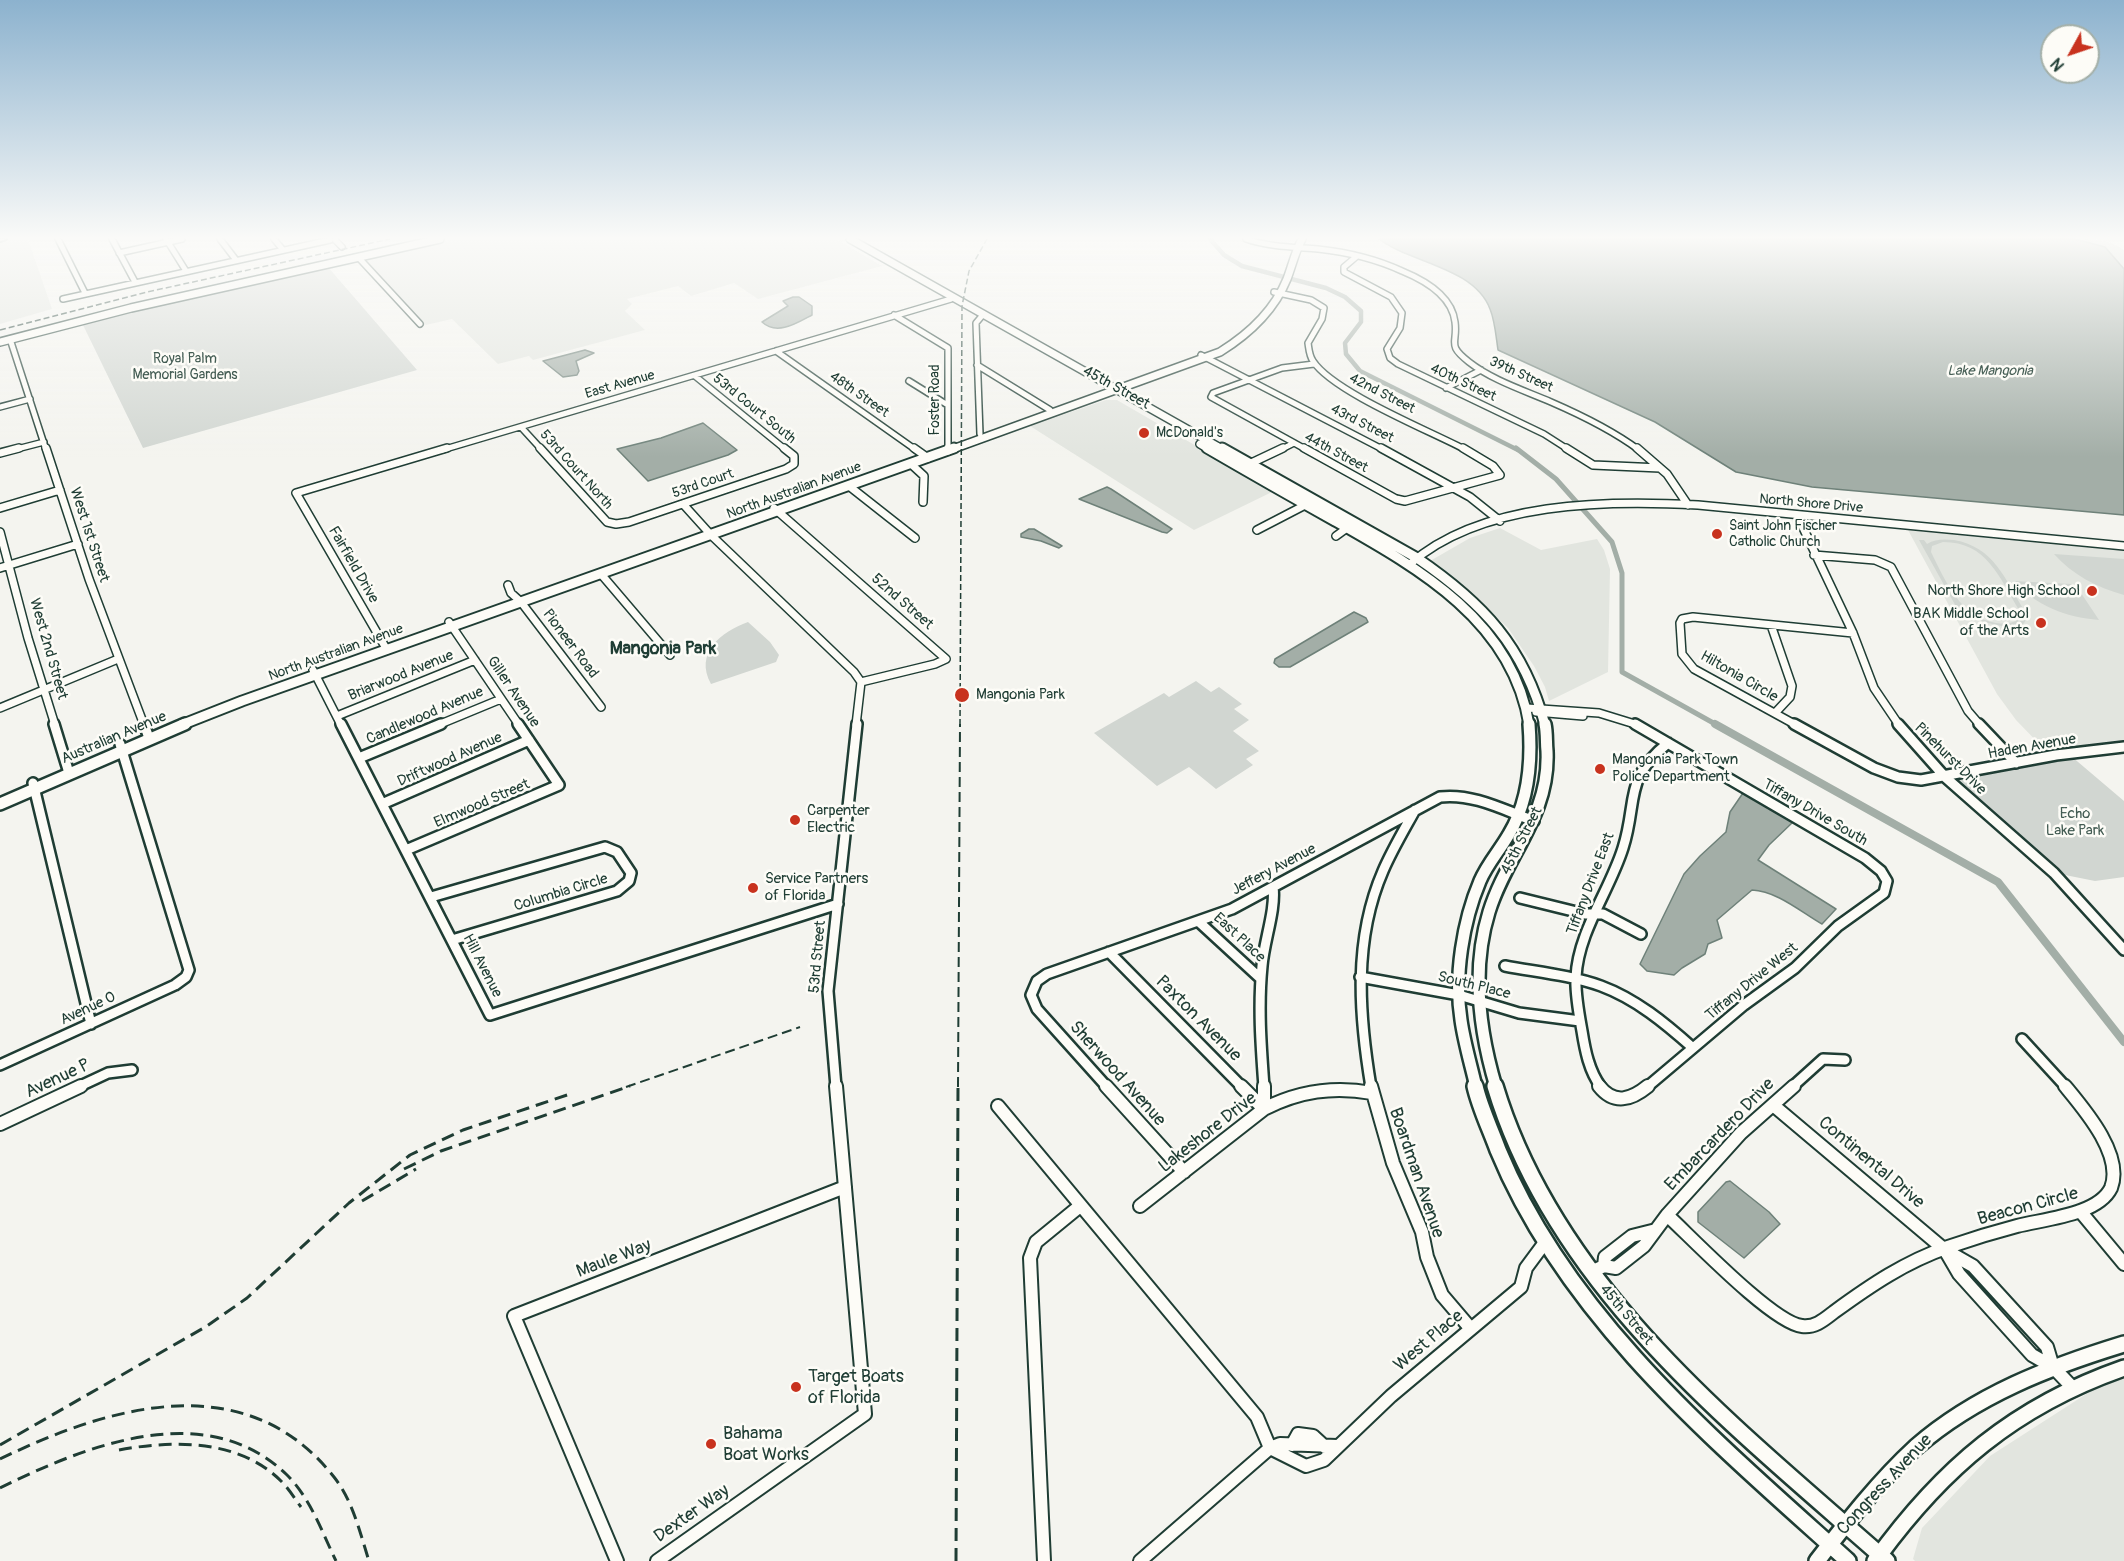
<!DOCTYPE html>
<style>
body{margin:0}
#map{position:relative;width:2124px;height:1561px;overflow:hidden;background:#f4f4ef;font-family:Pangolin,sans-serif}
canvas{display:block}
.north{position:absolute;left:2040px;top:24px;width:60px;height:60px;box-sizing:border-box;background:#fdfcf7;border:2px solid #a4b0a9;border-radius:50%;rotate:230deg;font-size:16px;font-weight:700;line-height:24px;text-align:center;color:#1f3d34}
.north::after{content:'';display:block;margin:auto;width:21px;height:27px;background:#c8321e;clip-path:polygon(50% 0,100% 100%,50% 72%,0 100%)}
</style>
<div id="map">
<canvas width="2124" height="1561"></canvas>
<div class="north">N</div>
</div>
<script>
const g = document.querySelector('canvas').getContext('2d');
g.lineJoin = 'round';
function paint(path, color) { g.fillStyle = color; g.fill(path, 'evenodd'); }
function trace(path, color, width, dash) { g.strokeStyle = color; g.lineWidth = width; g.lineCap = dash ? 'butt' : 'round'; g.setLineDash(dash || []); g.stroke(path); }
function label(font, color, halo, rows, align = 'center') {
  g.font = font + ' Pangolin,sans-serif'; g.lineWidth = 5; g.setLineDash([]); g.textBaseline = 'middle'; g.strokeStyle = halo; g.fillStyle = color; for (const [text, x, y, turn = 0] of rows) {
    g.save(); g.translate(x, y); g.rotate((+turn || 0) * Math.PI / 180); g.textAlign = isNaN(turn) ? turn : align; if (halo) g.strokeText(text, 0, 0); g.fillText(text, 0, 0); g.restore();
  }
}
paint(new Path2D(`
 M0 239H28L52 309 0 324Z
 M453 239H836L882 266 758 299 734 283 691 296 678 286 627 299 632 304 625 311 645 330 533 360 529 356 498 364 452 319 426 325 365 259Z
 M1106 400H1117L1274 491 1194 530 1030 426Z
 M1500 528 1541 550 1597 539 1604 550 1610 569 1608 672 1549 701 1545 687 1534 666 1508 628 1466 588 1430 561 1470 538Z
 M1908 530 2124 551V742L2045 750 2016 720 1997 694Z
 M2124 1378V1561H1915L1913 1559 1922 1528 1990 1456 2094 1389Z`), '#e2e5df');
paint(new Path2D(`
 M2076 239C2094 239 2109 239 2124 250V269L2105 247Z
 M328 267 417 370 143 448 82 323Z
 M1919 540H1924L1927 544C1935 539 1944 539 1954 540 1994 547 2005 579 2024 610 2037 641 1978 621 1967 615L1969 619H1963ZM1943 542C1987 542 1999 577 2019 610V619C2012 624 2005 624 1996 623 1960 617 1946 582 1931 552L1932 546Z
 M2054 554 2124 559V595C2096 587 2073 575 2054 554Z
 M2013 581 2071 584 2077 587 2099 620C2065 617 2037 606 2013 581Z
 M748 622 770 642 779 655 776 662 711 684C694 653 721 632 748 622Z
 M1196 681 1211 692 1219 687 1242 704 1234 709 1249 720 1233 731 1259 751 1246 759 1253 765 1216 789 1189 767 1157 786 1094 733 1164 693 1169 697Z
 M2071 756 2124 801V877L2095 881 2060 874 1955 778Z`), '#d1d6d1');
const water = new Path2D(`
 M1379 239H2075L2105 247 2124 269V515L1812 487 1736 472 1655 422 1498 350C1496 337 1495 321 1490 309 1474 267 1410 263 1379 239Z
 M793 297H799L812 306V315C797 323 777 336 762 322L788 306 783 301Z
 M585 350 594 353 576 361 579 371 577 375 563 377 543 361Z
 M703 423 737 450 728 455 648 481 617 449 661 438Z
 M1107 487 1111 489 1172 529 1167 533 1162 532 1079 499Z
 M1029 529H1034L1062 546 1059 548 1041 541 1021 537V534Z
 M1354 612 1366 618 1368 622 1290 667H1279L1274 663 1275 659Z
 M1743 793 1793 822 1769 845 1758 860 1836 909 1822 924C1801 912 1777 891 1752 890L1717 920 1722 938 1708 944 1705 954 1682 968 1674 975 1647 971 1640 964 1684 874 1700 856 1726 832 1730 812Z
 M1730 1181 1769 1212 1780 1224 1744 1258 1698 1222V1212L1726 1182Z`);
paint(water, '#a3aea7');
trace(water, '#6e8179', 1.5);
trace(new Path2D(`
 M1210 239 1224 255 1242 266 1326 288 1345 297 1361 311V322L1345 343 1346 354 1360 371 1518 450`), '#a3aea7', 4.5);
trace(new Path2D(`
 M1516 448 1556 479 1612 542 1622 573V672L1717 725`), '#a3aea7', 5);
trace(new Path2D(`
 M1715 724 1998 882 2124 1042`), '#a3aea7', 8);
const minorFar3 = new Path2D(`
 M58 239 85 293
 M112 239 135 282
 M166 239 186 271
 M220 239 236 260
 M274 239 283 250
 M1246 239C1269 247 1294 247 1318 249 1346 252 1376 259 1402 271 1424 280 1452 296 1455 322 1458 344 1446 344 1469 362 1492 380 1523 390 1551 402 1581 415 1612 430 1639 450
 M335 240 342 247
 M119 253 182 239
 M1357 256 1344 267V272L1391 297 1402 313 1400 328 1387 349 1390 358 1398 364 1544 434 1569 450
 M358 257 420 324
 M1274 292 1311 300 1324 308 1322 319 1308 343C1309 349 1309 355 1313 361 1333 392 1430 431 1466 450
 M63 299 330 240
 M894 315 948 348V450
 M10 339 46 450
 M776 351 916 450
 M1201 355 1384 450
 M977 365 1050 410
 M695 376 786 450
 M909 381 946 404
 M1446 388 1481 370
 M0 407 30 399
 M521 427 542 450
 M980 434 976 323 981 317
 M13 450 44 442
 M442 450 951 299
 M1280 450 1294 443
 M1307 450 1211 397 1213 393 1282 368 1314 364`);
const minorFar2 = new Path2D(`
 M46 448 89 579 144 725
 M540 448 607 522 616 524 629 522 786 469 794 464V456L784 448
 M914 448 928 458
 M948 448V451
 M1304 448 1396 499 1405 501 1500 475 1493 466 1463 448
 M1381 448 1470 497 1500 521
 M1566 448 1593 465 1660 468
 M1637 448 1667 474 1688 505
 M0 453 19 448
 M911 464 924 476 923 502
 M1245 466 1283 448
 M849 486 915 538
 M683 504 711 535 854 672 861 682 856 725
 M0 508 60 490
 M774 508 946 659 935 664 861 682
 M1797 515 1853 633 1874 688 1899 725
 M1257 530 1311 502
 M0 532 28 638 55 725
 M1336 536 1347 528
 M1814 555 1875 560 1891 567 1968 711 1980 725
 M1410 564C1482 501 1607 500 1698 505L2124 546
 M0 568 78 544
 M601 574 670 655
 M508 585 511 593 521 602 601 707
 M449 622 519 725
 M1771 625 1792 686 1790 697 1775 713
 M387 650 296 493 447 448
 M313 670 341 725
 M0 708 118 659
 M1527 708 1599 713 1638 725
 M1536 712 1583 716
 M337 716 475 660
 M438 725 501 699
 M1796 725 1694 669 1682 654 1680 623 1682 619 1693 617 1853 633`);
const minorFar1 = new Path2D(`
 M54 724 69 773
 M144 724 149 738
 M341 724 490 1015 838 904
 M1635 724 1865 858 1881 871 1887 881 1884 893 1838 926 1795 968 1744 1005 1647 1087
 M1794 724 1874 768 1898 777 1921 780 2056 755 2124 747
 M1898 724 1945 777 2054 873 2124 950
 M1979 724 2016 763
 M359 758 441 724
 M33 783 91 1024
 M382 804 529 740
 M406 850 559 785 518 724
 M431 897 605 847 617 852 631 873 629 881 617 891 452 940
 M1520 898 1585 914H1603L1641 934
 M1198 921 1260 978
 M1109 952 1242 1087
 M1505 966C1537 972 1570 975 1601 986 1636 999 1665 1023 1693 1048
 M1360 977 1459 995 1519 1013 1580 1021
 M2022 1039 2066 1087
 M0 1065 175 985 186 977 189 970 120 744
 M78 1087 108 1073 132 1070
 M836 1087 828 991 857 724
 M1107 1087 1037 1009 1031 995 1037 981 1047 974 1232 909 1440 797C1473 793 1504 810 1534 821
 M1264 1087C1261 1046 1258 1007 1262 966 1264 941 1276 910 1273 887
 M1371 1087C1359 1015 1353 940 1383 871 1392 850 1404 830 1415 810
 M1601 1087C1589 1071 1585 1050 1582 1031 1579 1014 1575 994 1576 977 1578 932 1610 890 1623 848 1638 801 1623 779 1668 743
 M1792 1087 1823 1059 1845 1060`);
const minor = new Path2D(`
 M1106 1086 1184 1172
 M1241 1086 1264 1109
 M1264 1086V1109
 M1371 1086 1393 1163 1422 1232 1427 1257 1442 1295 1471 1329
 M1599 1086C1614 1105 1631 1100 1648 1086
 M1773 1105 1945 1250 1973 1266 2047 1347 2053 1367
 M998 1106 1257 1417 1270 1448
 M0 1124 81 1086
 M1140 1206 1264 1109C1299 1091 1333 1086 1372 1093
 M2080 1211 2124 1264
 M1667 1215C1693 1239 1773 1323 1802 1326 1815 1328 1825 1319 1834 1312 1871 1285 1905 1262 1948 1247 1971 1239 1994 1232 2017 1226 2044 1219 2098 1215 2111 1188 2124 1155 2084 1109 2065 1086
 M1945 1250 1959 1274 2032 1355 2053 1367 2073 1388
 M1604 1266 1605 1257 1632 1236 1656 1230
 M1591 1272 1604 1266 1616 1268 1644 1246 1667 1215 1741 1133 1794 1086
 M1292 1445 1298 1434 1313 1436 1325 1447
 M1270 1448 1306 1466 1324 1460 1391 1396 1521 1287 1526 1268 1546 1241
 M617 1561 514 1316 845 1187
 M657 1561 865 1414 836 1086
 M1044 1561 1030 1258 1036 1242 1080 1206
 M1140 1561 1270 1448 1280 1444 1337 1446`);
const tertiary = new Path2D(`
 M1817 1561C1848 1521 1879 1481 1916 1447 1976 1395 2049 1367 2124 1344
 M1875 1561C1942 1468 2015 1406 2124 1368`);
const secondaryFar3 = new Path2D(`
 M850 239 1224 450
 M0 342 131 308 440 239
 M1200 444 1210 450
 M950 450 1220 352C1249 334 1274 311 1287 279 1292 266 1295 252 1302 239`);
const secondaryFar2 = new Path2D(`
 M1207 448C1250 473 1292 497 1335 521 1418 568 1513 621 1529 725
 M1222 448 1417 558C1483 603 1524 646 1545 725
 M181 725 242 701 954 448`);
const secondaryFar1 = new Path2D(`
 M0 804 185 724
 M1476 1087C1471 1065 1464 1042 1461 1020 1454 976 1463 921 1480 881 1487 864 1500 850 1509 834 1529 801 1532 762 1529 724
 M1496 1087C1479 1030 1471 970 1489 912 1507 854 1550 816 1547 751 1546 742 1547 733 1545 724`);
const secondary = new Path2D(`
 M1475 1086C1480 1108 1490 1128 1498 1150 1567 1318 1716 1442 1848 1561
 M1495 1086C1556 1289 1734 1426 1887 1561`);
const primary = new Path2D(`
 M0 239H6L0 241Z`);
trace(minorFar3, '#1f3d34', 8);
trace(minorFar2, '#1f3d34', 10);
trace(minorFar1, '#1f3d34', 14);
trace(minor, '#1f3d34', 16);
trace(tertiary, '#1f3d34', 20);
trace(secondaryFar3, '#1f3d34', 10);
trace(secondaryFar2, '#1f3d34', 13);
trace(secondaryFar1, '#1f3d34', 16);
trace(secondary, '#1f3d34', 20);
trace(primary, '#1f3d34', 4);
trace(minorFar3, '#fdfcf7', 5);
trace(minorFar2, '#fdfcf7', 7);
trace(minorFar1, '#fdfcf7', 9);
trace(minor, '#fdfcf7', 12);
trace(tertiary, '#fdfcf7', 15);
trace(secondaryFar3, '#fdfcf7', 7);
trace(secondaryFar2, '#fdfcf7', 9);
trace(secondaryFar1, '#fdfcf7', 11);
trace(secondary, '#fdfcf7', 15);
paint(primary, '#fdfcf7');
trace(new Path2D(`
 M0 330 147 292 390 239
 M960 725 962 306 969 271 987 239`), '#1f3d34', 1.5, [6, 3]);
trace(new Path2D(`
 M626 1087 800 1027
 M958 1087 960 724`), '#1f3d34', 2, [10, 5]);
trace(new Path2D(`
 M404 1169 441 1151 630 1086
 M362 1201 416 1169
 M0 1445 207 1326 247 1298 349 1203 410 1155 463 1130 573 1093
 M119 1450C173 1440 239 1439 281 1481 289 1489 295 1499 301 1507
 M0 1459C109 1406 246 1365 334 1477 353 1501 360 1533 369 1561
 M0 1488C85 1446 205 1397 286 1474 310 1497 322 1532 336 1561
 M956 1561 958 1086`), '#1f3d34', 3, [13, 7]);
const sky = g.createLinearGradient(0, 0, 0, 457);
sky.addColorStop(0, '#8cb2ce');
sky.addColorStop(0.52, '#fafaf8');
sky.addColorStop(1, '#fafaf800');
g.fillStyle = sky;
g.fillRect(0, 0, 2124, 457);
for (const [x, y, r, color] of [
 [1144,433,6,"#c8321e"],
 [1717,534,6,"#c8321e"],
 [2092,591,6,"#c8321e"],
 [2041,623,6,"#c8321e"],
 [962,695,8,"#c8321e"],
 [1600,769,6,"#c8321e"],
 [795,820,6,"#c8321e"],
 [753,888,6,"#c8321e"],
 [796,1387,6,"#c8321e"],
 [711,1444,6,"#c8321e"]
]) { const dot = new Path2D(); dot.arc(x, y, r, 0, 2 * Math.PI); g.fillStyle = color; g.fill(dot); trace(dot, '#fdfcf7', 2); }
label('14px', '#435c53', '#fdfcf7', [
 ["Royal Palm",185,359],
 ["Memorial Gardens",185,375]
]);
label('italic 14px', '#475f56', '#fdfcf7', [
 ["Lake Mangonia",1990,371]
]);
label('14px', '#1f3d34', '#fdfcf7', [
 ["39th Street",1521,375,24],
 ["40th Street",1463,383,25],
 ["East Avenue",620,385,-16],
 ["42nd Street",1382,394,27],
 ["48th Street",859,395,35],
 ["Foster Road",935,400,-90],
 ["53rd Court South",754,409,39],
 ["43rd Street",1362,424,27],
 ["44th Street",1336,453,28],
 ["53rd Court North",576,470,48],
 ["53rd Court",703,484,-19],
 ["North Australian Avenue",794,491,-20],
 ["North Shore Drive",1811,504,5],
 ["North Australian Avenue",336,653,-20]
]);
label('14px', '#1f3d34', '#fdfcf7', [
 ["McDonald's",1156,433],
 ["Saint John Fischer",1729,526],
 ["Catholic Church",1729,542]
], 'left');
label('15px', '#1f3d34', '#fdfcf7', [
 ["45th Street",1116,388,29],
 ["West 1st Street",89,535,72],
 ["Fairfield Drive",353,565,60],
 ["52nd Street",902,602,41],
 ["Pioneer Road",570,644,53],
 ["West 2nd Street",48,649,74],
 ["Briarwood Avenue",401,676,-22],
 ["Hiltonia Circle",1739,677,30],
 ["Giller Avenue",513,692,56],
 ["Candlewood Avenue",425,716,-23],
 ["Australian Avenue",114,738,-23],
 ["Haden Avenue",2032,747,-10],
 ["Pinehurst Drive",1950,759,45],
 ["Driftwood Avenue",450,760,-24],
 ["Elmwood Street",482,804,-23],
 ["Tiffany Drive South",1815,813,30],
 ["45th Street",1522,841,-63],
 ["Jeffery Avenue",1274,870,-28],
 ["Tiffany Drive East",1591,884,-69],
 ["Columbia Circle",561,893,-17],
 ["East Place",1239,938,43],
 ["53rd Street",818,957,-85],
 ["Hill Avenue",482,966,63],
 ["Tiffany Drive West",1752,982,-39],
 ["South Place",1474,986,14],
 ["Avenue O",88,1009,-25],
 ["45th Street",1626,1315,50]
]);
label('15px', '#1f3d34', '#fdfcf7', [
 ["North Shore High School",2080,591,"right"],
 ["BAK Middle School",2029,614,"right"],
 ["of the Arts",2029,631,"right"],
 ["Mangonia Park",976,695],
 ["Mangonia Park Town",1612,760],
 ["Police Department",1612,777],
 ["Carpenter",807,811],
 ["Electric",807,828],
 ["Service Partners",765,879],
 ["of Florida",765,896]
], 'left');
label('15px', '#435c53', '#fdfcf7', [
 ["Echo",2075,814],
 ["Lake Park",2075,831]
]);
label('bold 18px', '#1f3d34', '#fdfcf7', [
 ["Mangonia Park",663,649]
]);
label('18px', '#1f3d34', '#fdfcf7', [
 ["Paxton Avenue",1198,1019,45],
 ["Sherwood Avenue",1117,1074,48],
 ["Avenue P",58,1079,-25],
 ["Lakeshore Drive",1208,1133,-38],
 ["Embarcardero Drive",1720,1135,-46],
 ["Continental Drive",1871,1163,40],
 ["Boardman Avenue",1416,1173,71],
 ["Beacon Circle",2028,1207,-15],
 ["Maule Way",614,1259,-21],
 ["West Place",1429,1341,-40],
 ["Congress Avenue",1885,1485,-47],
 ["Dexter Way",692,1514,-35]
]);
label('18px', '#1f3d34', '#fdfcf7', [
 ["Target Boats",808,1377],
 ["of Florida",808,1398],
 ["Bahama",723,1434],
 ["Boat Works",723,1455]
], 'left');
</script>
